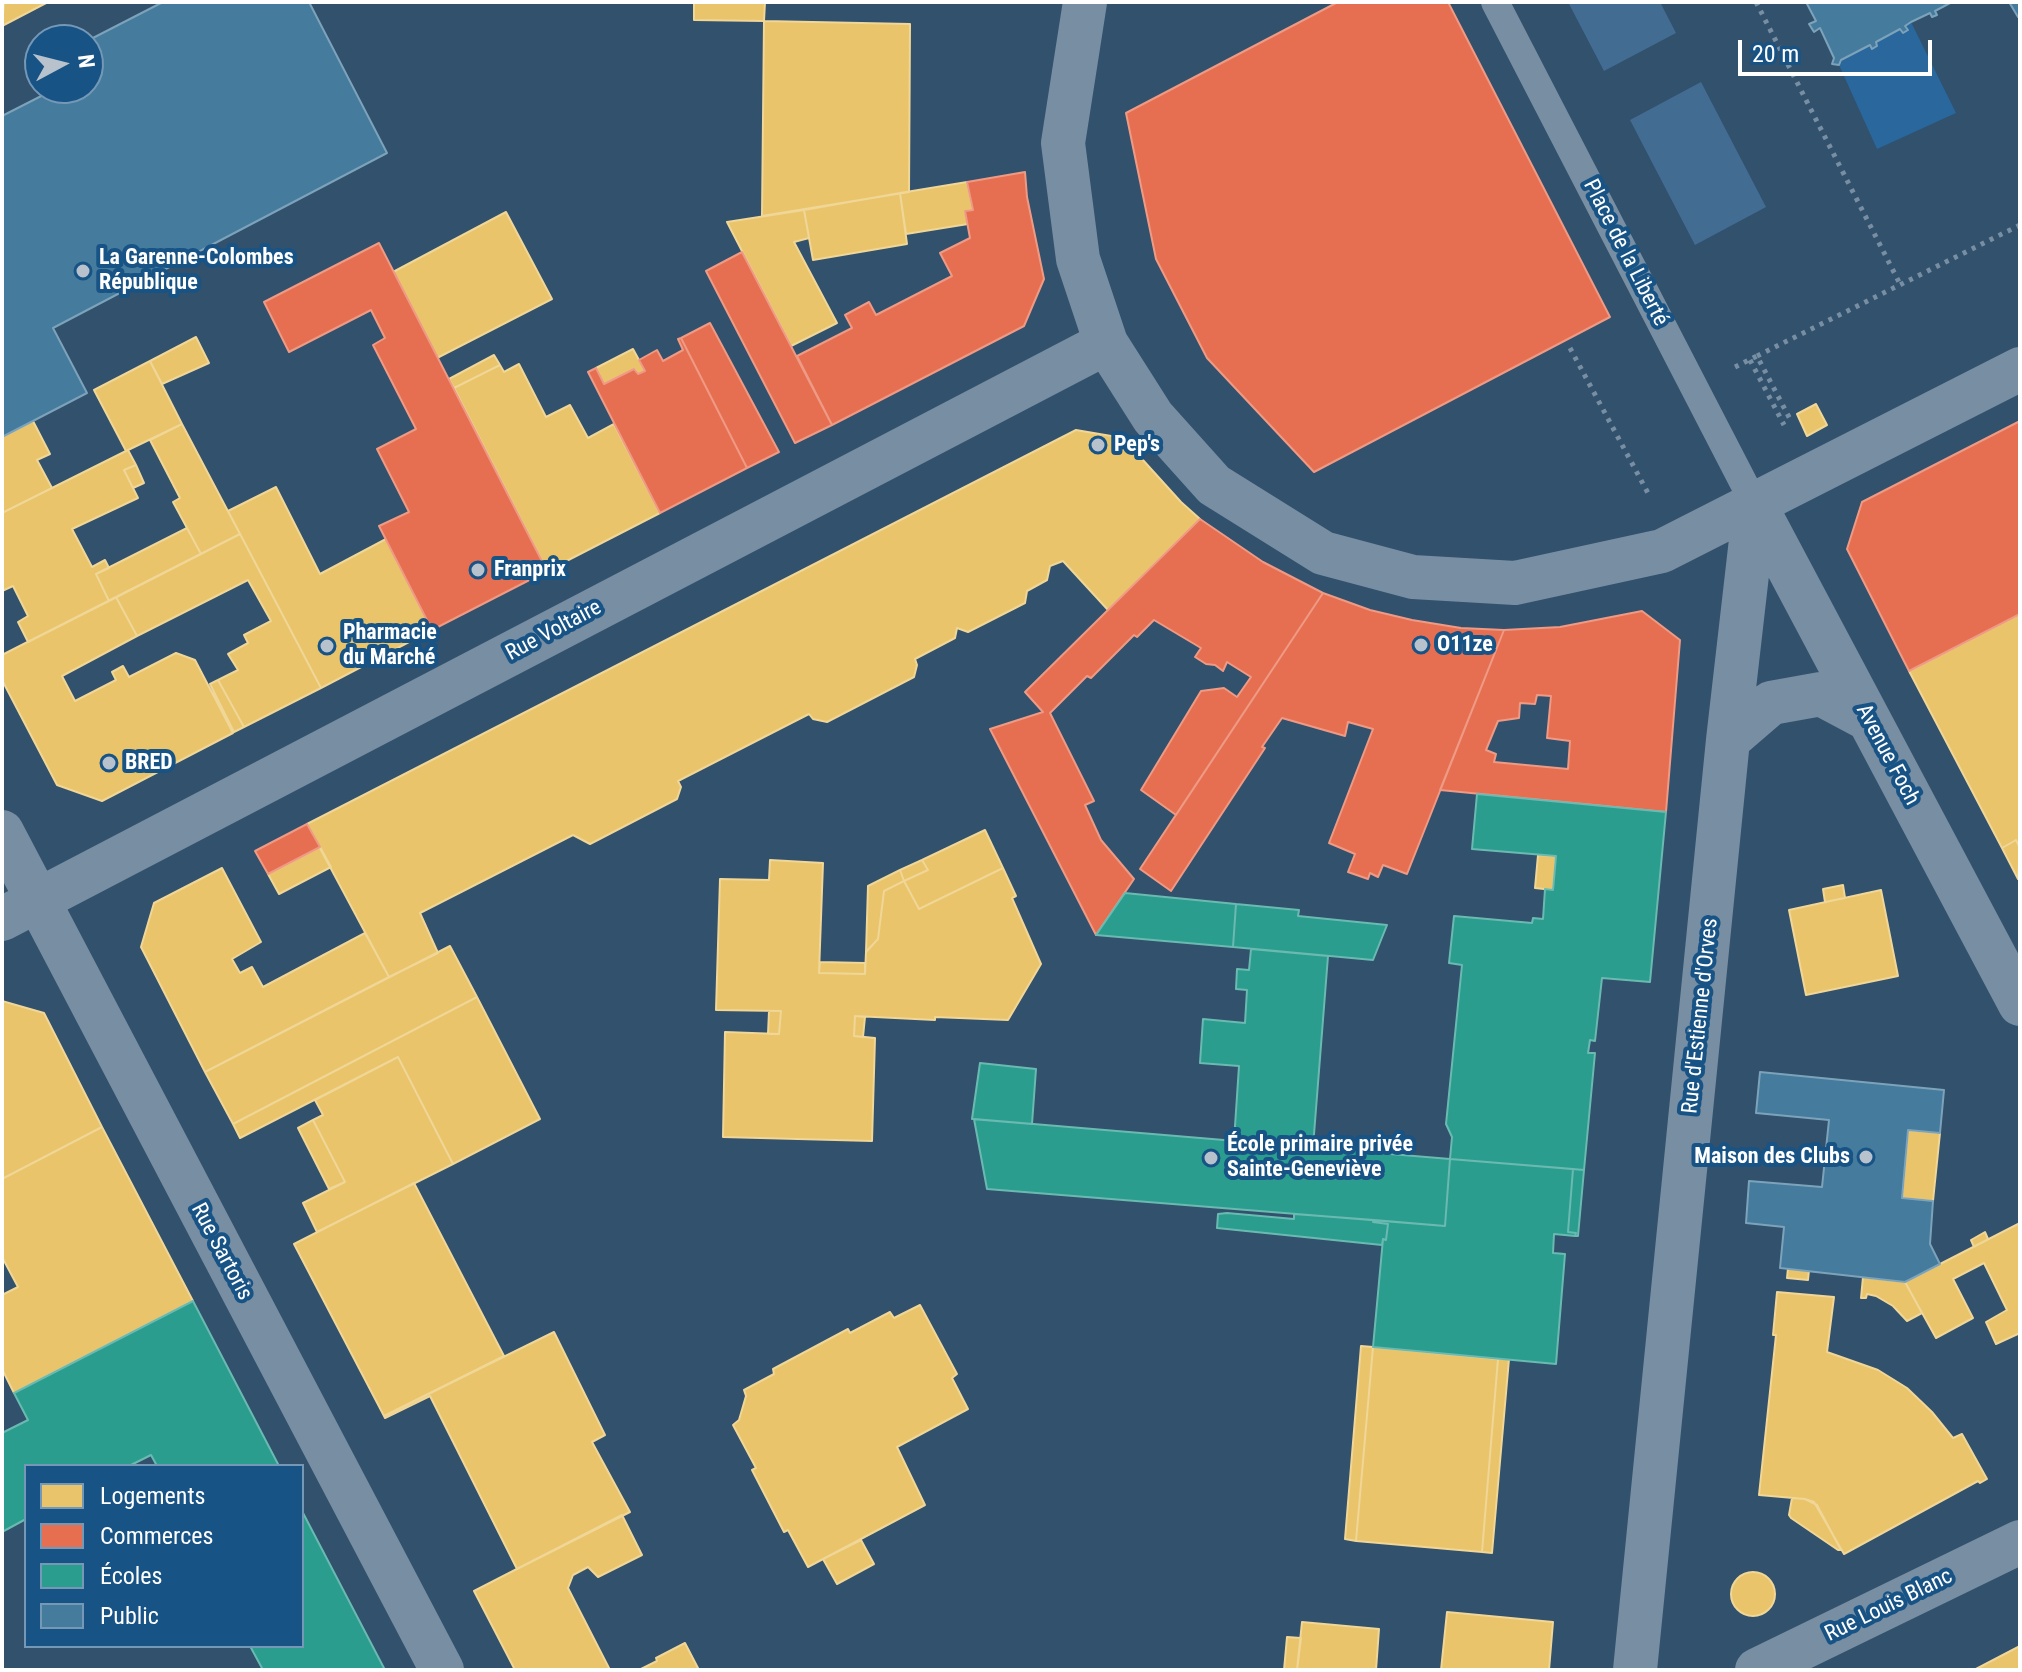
<!DOCTYPE html>
<meta charset="utf-8">
<style>
body{margin:0}
#map{position:relative;width:2022px;height:1672px;overflow:hidden;background:#31516d;font-family:"Roboto Condensed",sans-serif}
canvas{display:block}
.frame{position:absolute;inset:0;border:4px solid #fff;pointer-events:none}
.legend{position:absolute;left:24px;top:1464px;width:280px;height:184px;box-sizing:border-box;background:#185386;border:2px solid #7498b6;margin:0;padding:10px 14px;list-style:none;font-size:24px;color:#fff}
.legend li{display:flex;align-items:center;gap:16px;height:40px}
.legend b{width:40px;border:2px solid #7498b6}
.north{position:absolute;left:24px;top:24px;width:80px;height:80px;box-sizing:border-box;background:#185386;border:2px solid #7498b6;border-radius:50%;rotate:83deg;font-size:22px;font-weight:700;line-height:32px;text-align:center;color:#fff}
.north::after{content:'';display:block;margin:auto;width:28px;height:36px;background:#b7c2cc;clip-path:polygon(50% 0,100% 100%,50% 72%,0 100%)}
.scale{position:absolute;left:1738px;top:40px;width:194px;height:36px;box-sizing:border-box;border:4px solid #fff;border-top:0;padding-left:10px;font-size:24px;line-height:28px;white-space:nowrap;color:#fff;-webkit-text-stroke:6px #185386;paint-order:stroke}
</style>
<div id="map">
<canvas width="2022" height="1672"></canvas>
<div class="frame"></div>
<ul class="legend">
<li><b style="height:22px;background:#e9c46a"></b>Logements</li>
<li><b style="height:22px;background:#e76f51"></b>Commerces</li>
<li><b style="height:22px;background:#2a9d8f"></b>Écoles</li>
<li><b style="height:22px;background:#457b9d"></b>Public</li>
</ul>
<div class="north">N</div>
<div class="scale">20 m</div>
</div>
<script>
const g = document.querySelector('canvas').getContext('2d');
g.lineJoin = 'round';
function paint(path, color) { g.fillStyle = color; g.fill(path, 'evenodd'); }
function trace(path, color, width, dash) { g.strokeStyle = color; g.lineWidth = width; g.lineCap = dash ? 'butt' : 'round'; g.setLineDash(dash || []); g.stroke(path); }
function label(font, color, halo, rows, align = 'center') {
  g.font = font + ' "Roboto Condensed",sans-serif'; g.lineWidth = 8; g.setLineDash([]); g.textBaseline = 'middle'; g.strokeStyle = halo; g.fillStyle = color; for (const [text, x, y, turn = 0] of rows) {
    g.save(); g.translate(x, y); g.rotate((+turn || 0) * Math.PI / 180); g.textAlign = isNaN(turn) ? turn : align; if (halo) g.strokeText(text, 0, 0); g.fillText(text, 0, 0); g.restore();
  }
}
paint(new Path2D(`
 M1911 22 1956 113 1877 149 1839 65 1841 60 1900 29 1903 33 1907 30 1905 26Z`), '#29679d');
paint(new Path2D(`
 M1568 2H1660L1676 33 1604 71Z
 M1701 82 1766 207 1695 245 1630 120Z`), '#426c91');
const homes = new Path2D(`
 M4 2H48L2 26Z
 M694 2H765L764 21 694 20Z
 M764 21 910 24 909 192 762 216Z
 M967 182 973 210 965 211 968 224 906 234 900 193Z
 M900 193 907 244 813 260 804 210Z
 M804 210 809 238 794 242 837 323 791 346 727 222Z
 M506 212 552 299 437 358 393 272Z
 M196 337 209 363 162 384 150 361Z
 M633 349 645 371 638 374 634 369 604 384 596 368Z
 M494 355 500 365 454 388 449 379Z
 M150 361 182 424 126 451 94 390Z
 M519 364 546 417 570 405 588 438 614 424 660 513 547 571 454 388 500 365 504 372Z
 M1816 404 1827 425 1807 436 1797 414Z
 M33 421 50 454 37 460 52 488 2 513V437Z
 M182 424 240 534 201 554 173 502 180 498 150 440Z
 M1076 430 1123 438 1181 502 1200 519 1108 610 1063 561 1050 566 1047 580 1027 591 1025 603 968 632 957 628 955 638 915 659 917 665 914 677 827 722 813 719 809 714 678 781 681 787 677 799 590 844 573 835 420 913 438 953 389 977 307 824Z
 M128 450 136 465 124 470 138 498 72 529 92 567 105 560 109 568 96 574 109 601 28 642 18 622 28 616 13 586 2 591V513Z
 M136 465 144 483 133 488 124 470Z
 M276 487 320 574 386 539 432 630 321 688 228 511Z
 M187 528 201 554 109 601 96 574Z
 M240 534 321 688 244 727 218 680 238 670 228 654 248 643 244 635 271 621 248 580 137 636 116 597Z
 M116 597 137 636 62 676 75 701 116 680 112 672 123 666 129 677 176 653 195 660 233 733 102 801 57 785 2 680V655Z
 M2020 614V848L2016 840 2002 848 1909 671Z
 M218 680 244 727 234 732 210 684Z
 M985 830 1003 868 919 909 904 881 928 870 922 860Z
 M2016 840 2020 848 2018 879 2002 848Z
 M320 847 331 867 279 894 268 874Z
 M1538 855 1556 856 1553 890 1535 888Z
 M770 860 823 863 819 973 865 974 866 952 878 939 884 891 904 881 919 909 1003 868 1016 896 1012 898 1041 964 1008 1020 935 1017V1020L855 1016 854 1036 875 1038 872 1141 723 1137 725 1032 779 1034 781 1011 716 1010 720 879 769 880Z
 M922 860 928 870 904 881 900 870Z
 M222 868 261 942 232 959 240 973 252 967 263 987 365 933 389 977 205 1072 141 947 154 903Z
 M900 870 904 881 884 891 878 939 866 952 868 886Z
 M1843 885 1845 898 1825 902 1823 889Z
 M1881 890 1898 976 1806 995 1789 910Z
 M450 946 477 997 233 1124 205 1072Z
 M820 962 865 963V974L819 973Z
 M477 997 540 1119 453 1164 398 1057 240 1138 233 1124Z
 M2 1001 44 1013 102 1127 2 1179Z
 M769 1011H781L779 1034H768Z
 M855 1016 865 1017 863 1037 854 1036Z
 M398 1057 453 1164 317 1232 303 1203 345 1182 313 1120 323 1115 315 1100Z
 M313 1120 345 1182 329 1189 298 1128Z
 M102 1127 193 1301 14 1393 2 1369V1295L18 1287 2 1257V1179Z
 M1908 1130 1940 1133 1933 1201 1902 1198Z
 M414 1183 504 1356 384 1416 294 1244Z
 M2020 1223V1333L1996 1344 1986 1322 2007 1310 1984 1263 1953 1279 1973 1318 1936 1338 1905 1282Z
 M1985 1232 1988 1239 1974 1247 1971 1240Z
 M1788 1268 1809 1270 1808 1280 1787 1278Z
 M1863 1277 1905 1282 1922 1313 1907 1321 1893 1306 1876 1296 1867 1294 1866 1298H1861Z
 M1777 1292 1834 1297 1827 1352 1878 1370 1907 1388 1932 1412 1953 1438 1962 1434 1987 1479 1980 1483 1978 1481 1844 1554 1814 1502 1805 1499 1759 1495 1776 1335H1773Z
 M920 1305 957 1374 952 1378 968 1409 897 1447 925 1505 808 1567 788 1530 784 1532 752 1470 756 1468 733 1425 739 1420 746 1396 744 1390 774 1374 773 1369 848 1329 850 1333 890 1312 894 1318Z
 M554 1332 605 1435 592 1442 630 1512 517 1569 430 1396 385 1418 384 1416Z
 M1361 1346 1373 1347 1356 1541 1345 1539Z
 M1373 1347 1498 1359 1482 1552 1356 1541Z
 M1498 1359H1509L1492 1553 1482 1552Z
 M1792 1498 1805 1499 1817 1505 1841 1550H1838L1791 1518 1789 1515Z
 M622 1515 642 1555 598 1577 588 1567 573 1575 568 1588 610 1670H515L474 1591Z
 M861 1540 874 1564 837 1584 823 1559Z
 M1731 1594a22 22 0 1 1 44 0a22 22 0 1 1-44 0Z
 M1447 1612 1553 1622 1549 1670H1441Z
 M1302 1622 1379 1629 1376 1670H1297Z
 M1287 1637 1301 1638 1297 1670H1284Z
 M685 1643 699 1670H639L657 1661 656 1658Z
 M2020 1646V1670H1974Z`);
paint(homes, '#e9c46a');
trace(homes, '#f0d697', 2);
const shops = new Path2D(`
 M1338 2H1448L1610 317 1314 472 1207 358 1156 259 1126 113Z
 M1025 172 1027 197 1044 279 1024 326 832 425 797 356 852 328 845 315 869 302 876 315 952 276 940 253 970 238 965 211 973 210 967 182Z
 M379 243 547 571 432 630 379 526 409 512 377 449 416 429 373 345 385 338 371 310 289 352 264 302Z
 M742 252 832 425 795 443 706 271Z
 M710 323 779 452 747 468 681 338Z
 M681 338 747 468 660 513 588 372 596 368 604 384 634 369 638 374 645 371 639 360 657 350 663 361 683 350 678 339Z
 M2020 421V614L1909 671 1847 549 1862 502Z
 M1200 519 1263 562 1323 593 1176 815 1141 790 1201 691 1224 688 1237 697 1251 677 1227 662 1223 671 1215 665 1206 664 1195 657 1201 648 1154 620 1137 637 1134 635 1091 678 1087 676 1050 713 1094 801 1085 805 1101 840 1134 879 1096 935 990 729 1043 712 1025 692Z
 M1323 593 1370 610 1412 620 1461 628 1504 630 1407 874 1383 865 1378 877 1370 873 1368 879 1348 872 1355 854 1329 843 1373 729 1348 722 1345 736 1282 718 1262 747 1265 748 1171 891 1140 869Z
 M1642 611 1680 640 1666 812 1440 790 1504 630 1560 627ZM1537 695 1551 696 1547 738 1570 741 1568 769 1494 762 1496 754 1486 750 1498 721 1519 718 1520 703 1535 704Z
 M307 824 320 847 268 874 255 851Z`);
paint(shops, '#e76f51');
trace(shops, '#ee9a85', 2);
const schools = new Path2D(`
 M1477 794 1666 812 1650 982 1602 978 1595 1041 1590 1040 1588 1053H1595L1584 1170 1450 1159 1452 1137 1446 1124 1462 965 1449 963 1454 916 1532 923 1533 918 1543 919 1545 889 1553 890 1556 856 1472 849Z
 M1125 893 1236 904 1233 947 1096 935Z
 M1236 904 1299 910 1298 916 1387 925 1373 960 1233 947Z
 M1251 949 1328 956 1313 1147 1234 1141 1239 1066 1200 1063 1203 1019 1245 1023 1247 990 1236 989 1237 969 1249 970Z
 M980 1063 1036 1069 1032 1124 972 1119Z
 M974 1119 1450 1159 1445 1226 987 1189Z
 M1450 1159 1573 1169 1568 1232 1576 1233 1575 1236 1554 1234 1553 1253 1565 1254 1556 1364 1373 1347 1383 1239 1386 1240 1388 1224 1373 1222 1374 1220 1445 1226Z
 M1573 1169 1584 1170 1578 1236H1575L1576 1233 1568 1232Z
 M1227 1213 1294 1219V1214L1374 1220 1373 1222 1388 1224 1386 1240 1383 1239 1382 1245 1217 1228 1218 1214Z
 M193 1301 279 1466H157L151 1455 129 1466H26V1519L2 1532V1433L28 1420 14 1393Z
 M302 1511 385 1670H263L250 1646H302Z`);
paint(schools, '#2a9d8f');
trace(schools, '#6abab1', 2);
const public = new Path2D(`
 M163 2H309L387 153 53 328 87 393 2 437V116L57 88H88V72L102 65 89 40Z
 M1806 2H1952L1935 11 1937 15 1932 17 1930 13 1911 22 1905 26 1908 30 1903 33 1900 29 1876 42 1877 46 1872 49 1870 45 1841 60 1839 65 1832 64 1834 58 1820 28 1814 32 1809 24 1816 21Z
 M2009 2H2020V16L2018 17Z
 M1760 1072 1944 1090 1940 1133 1908 1130 1902 1198 1933 1201 1930 1244 1940 1264 1905 1282 1780 1268 1784 1227 1746 1223 1749 1181 1822 1187 1829 1120 1756 1113Z`);
paint(public, '#457b9d');
trace(public, '#7da3ba', 2);
trace(new Path2D(`
 M1756 2 1901 286
 M1570 348 1649 495
 M1757 356 2020 225
 M1750 360 1784 425
 M1735 367 1757 356 1791 421`), '#788ea3', 5, [4, 6]);
trace(new Path2D(`
 M1495 2 1755 505`), '#788ea3', 28);
trace(new Path2D(`
 M1085 2 1063 143 1078 259 1106 343 1153 417 1214 485 1323 553 1413 577 1515 583 1662 551 2020 369
 M1755 505 2020 1004
 M1728 740 1771 703 1821 694 1868 719
 M2 832 442 1670
 M2 919 1106 343
 M1635 1670 1728 740 1755 505
 M1757 1670 2020 1542`), '#788ea3', 44);
for (const [x, y, r, color] of [
 [83,271,8,"#b7c2cc"],
 [1098,445,8,"#b7c2cc"],
 [478,570,8,"#b7c2cc"],
 [1421,645,8,"#b7c2cc"],
 [327,646,8,"#b7c2cc"],
 [109,763,8,"#b7c2cc"],
 [1866,1157,8,"#b7c2cc"],
 [1211,1158,8,"#b7c2cc"]
]) { const dot = new Path2D(); dot.arc(x, y, r, 0, 2 * Math.PI); g.fillStyle = color; g.fill(dot); trace(dot, '#185386', 3); }
label('22px', '#fff', '#185386', [
 ["Place de la Liberté",1625,253,63],
 ["Rue Voltaire",554,631,-28],
 ["Avenue Foch",1887,755,62],
 ["Rue d'Estienne d'Orves",1701,1016,-84],
 ["Rue Sartoris",221,1252,62],
 ["Rue Louis Blanc",1889,1606,-26]
]);
label('bold 22px', '#fff', '#185386', [
 ["La Garenne-Colombes",99,258],
 ["République",99,283],
 ["Pep's",1114,445],
 ["Franprix",494,570],
 ["Pharmacie",343,633],
 ["du Marché",343,658],
 ["O11ze",1437,645],
 ["BRED",125,763],
 ["École primaire privée",1227,1145],
 ["Sainte-Geneviève",1227,1170],
 ["Maison des Clubs",1850,1157,"right"]
], 'left');
</script>
